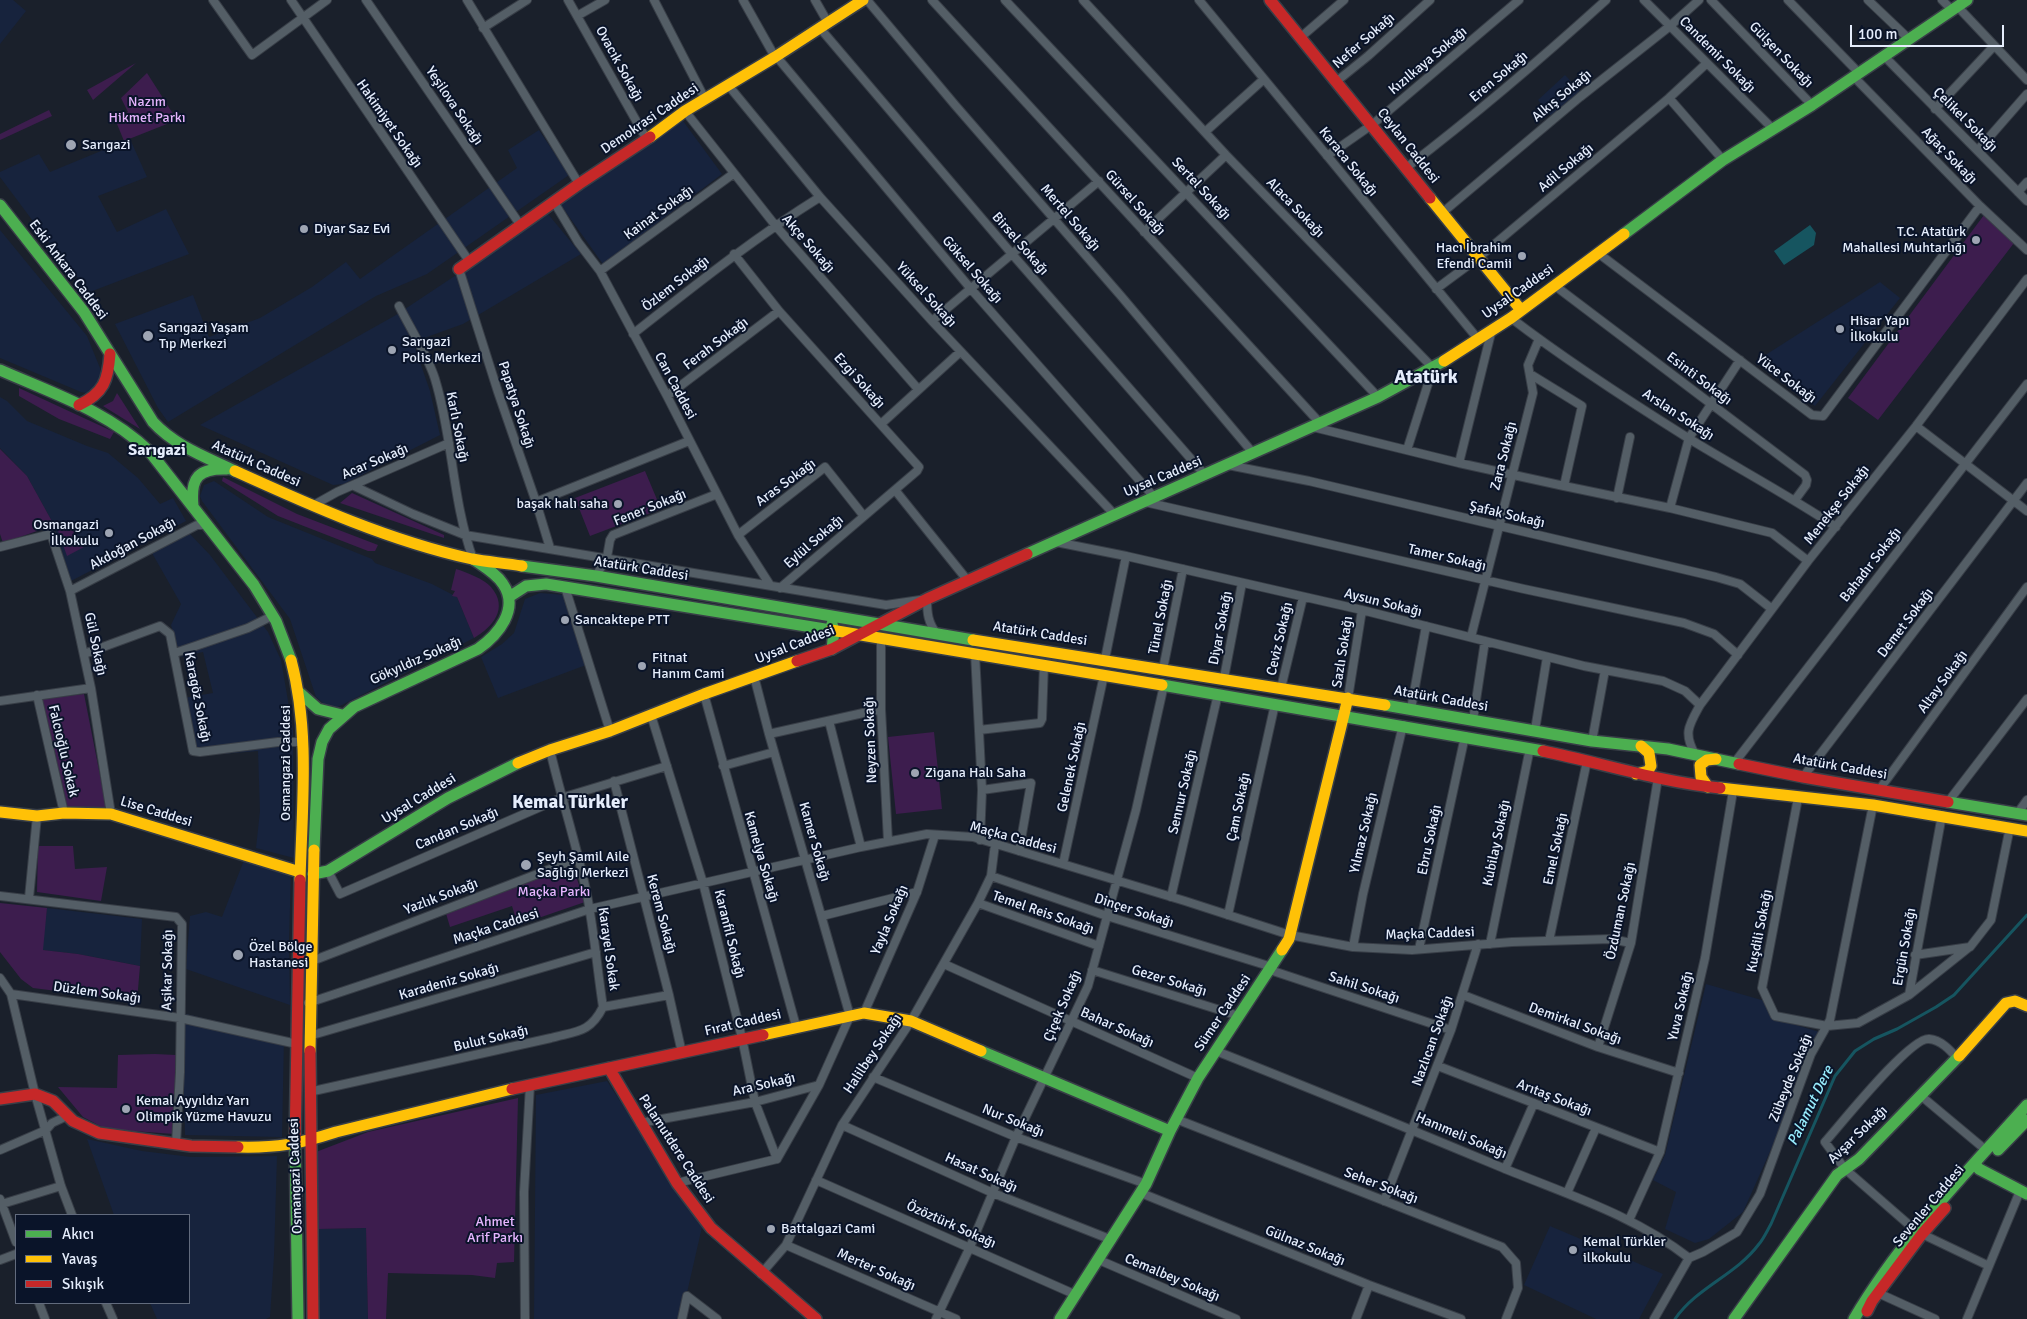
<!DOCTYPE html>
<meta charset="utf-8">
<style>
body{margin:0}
#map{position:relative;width:2027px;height:1319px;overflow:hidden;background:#1a202b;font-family:Signika,sans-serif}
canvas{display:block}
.legend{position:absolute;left:15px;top:1214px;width:175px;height:90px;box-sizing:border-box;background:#0a1429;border:1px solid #626b7d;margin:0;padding:6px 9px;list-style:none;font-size:15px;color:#e5edfc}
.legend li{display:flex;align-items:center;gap:10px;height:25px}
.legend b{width:25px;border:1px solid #626b7d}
.scale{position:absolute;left:1850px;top:25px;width:154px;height:22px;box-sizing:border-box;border:2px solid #e5edfc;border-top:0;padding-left:6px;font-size:15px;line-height:18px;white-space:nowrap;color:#e5edfc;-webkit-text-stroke:4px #0a1429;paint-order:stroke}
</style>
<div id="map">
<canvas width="2027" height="1319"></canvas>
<ul class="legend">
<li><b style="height:6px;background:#4caf50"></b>Akıcı</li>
<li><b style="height:6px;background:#ffc107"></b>Yavaş</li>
<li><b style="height:6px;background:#c62828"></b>Sıkışık</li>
</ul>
<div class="scale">100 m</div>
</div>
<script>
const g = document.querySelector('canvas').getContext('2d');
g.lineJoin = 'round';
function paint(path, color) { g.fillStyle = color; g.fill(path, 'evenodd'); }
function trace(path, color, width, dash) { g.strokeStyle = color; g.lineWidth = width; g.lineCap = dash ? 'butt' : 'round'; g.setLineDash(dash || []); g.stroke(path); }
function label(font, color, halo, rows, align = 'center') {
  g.font = font + ' Signika,sans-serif'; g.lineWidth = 4; g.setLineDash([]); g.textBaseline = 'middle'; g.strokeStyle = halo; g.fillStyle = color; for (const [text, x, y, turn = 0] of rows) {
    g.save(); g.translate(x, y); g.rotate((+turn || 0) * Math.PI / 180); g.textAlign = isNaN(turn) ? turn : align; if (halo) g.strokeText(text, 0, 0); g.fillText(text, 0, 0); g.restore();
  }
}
paint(new Path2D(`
 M0 0H13L26 11 0 44Z
 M1565 75 1580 91 1552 117 1538 100Z
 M683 121 722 174 603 264 560 204Z
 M539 130 569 175 427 274 376 296 168 422 158 408 115 324 193 295 209 337 260 318 312 287 346 262 360 279 517 168 508 150Z
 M130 139 147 177 98 196 117 232 166 209 189 254 90 292 56 252 0 177V172L39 154 50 172Z
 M548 214 581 254 463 324 413 342 430 391 440 435 344 484 333 485 200 425 396 315Z
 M0 230 87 336 100 368 101 377 93 390 86 393 81 392 0 358Z
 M1880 282 1900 298 1815 406 1756 361Z
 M0 397 7 401 27 421 87 446 108 453 138 478 160 504 173 498 186 521 71 581 54 525 27 476 0 448Z
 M214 481 268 517 372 559 375 563 432 584 457 597 474 638 334 709 325 705 316 697 290 619 202 501 200 496 204 485Z
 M189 533 210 555 268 632 281 660 293 730 294 858 256 848 260 811 258 751 198 756 184 698 213 693 203 652 181 657 171 625 181 604 152 553Z
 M540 593 566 595 586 665 498 698 481 657 502 644 514 633 525 599Z
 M244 860 291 873 289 940 290 1005 186 969 190 916 206 912 222 917Z
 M47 908 142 919 140 966 78 954 42 950Z
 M1706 984 1765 1001 1772 1018 1823 1033 1743 1212 1709 1239 1695 1243 1665 1229 1676 1192 1653 1180 1665 1155Z
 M182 1013 284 1037 282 1137 185 1135Z
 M607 1081 702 1227 681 1319H534L536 1095Z
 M87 1139 142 1151 191 1157 277 1156 274 1256 270 1317 266 1319H157L150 1303H189V1215H114Z
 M1550 1226 1663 1274 1639 1319H1596L1524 1285Z
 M366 1228 368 1319H320L318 1229Z`), '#17233d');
paint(new Path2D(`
 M136 63 93 100 87 90Z
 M147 73 177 120 124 141 115 119 128 112 121 98Z
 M49 110 52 116 0 140V134Z
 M1984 215 2014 243 1878 420 1848 398Z
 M19 388 114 432 110 439 59 419 19 396Z
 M117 393 140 429 103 406 113 401Z
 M0 449 27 476 54 525 3 543 0 534Z
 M645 471 661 509 590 536 575 498Z
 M223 477 297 514 378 545 375 551H368L278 516 222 481Z
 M352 493 444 535V538L340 503Z
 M69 521 84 547 67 556 57 528Z
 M456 569C466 572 484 579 491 587 509 608 493 627 474 638L457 597 452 596 455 591 451 590Z
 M84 694 107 811 67 810 40 699Z
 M934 732 942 809 896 814 888 737Z
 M38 846H73L75 869 107 867 101 901 37 892Z
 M572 865 585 902 518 925 512 906 450 927 445 910Z
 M0 903 47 908 43 950 78 954 140 966 137 1001 33 988 21 979 0 952Z
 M155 1054 176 1055 174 1134 106 1129 83 1117 58 1087 117 1088 118 1055Z
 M518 1098 514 1262 497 1263 495 1278 472 1275 388 1273 386 1319H368L366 1228 318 1229 316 1152 368 1132Z`), '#3d1d4e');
paint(new Path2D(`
 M1810 225 1816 233 1814 245 1784 265 1774 251Z`), '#165560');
trace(new Path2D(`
 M1675 1319C1697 1287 1736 1275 1759 1244 1764 1238 1767 1231 1771 1224L1835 1076 1855 1051 1874 1039 1897 1029 1936 1007 1954 995 2027 915`), '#165560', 3);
const street = new Path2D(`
 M213 0 252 55 327 0
 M291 0 469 261
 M366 0 521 226
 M467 0 579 184
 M568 0 647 140
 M654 0 705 99
 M743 0 775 57
 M815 0 827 21
 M867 0 955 105 1121 296 1253 453
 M932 0 1319 422
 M1005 0 1378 397
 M1083 0 1226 155 1433 368 1407 450
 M1199 0 1478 339
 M1644 0 1773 129
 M1711 0 1812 105
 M1788 0 1859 73
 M1868 0 1910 40
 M1942 0 1951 9
 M1957 6 2027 80
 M577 16 605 0
 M819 27 1012 254 1205 475
 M483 28 527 0
 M1301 37 1344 0
 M776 56 971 289 1154 497
 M1885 57 2027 201
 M1854 77 1980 206 2027 250
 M1337 81 1368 56 1430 0
 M728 85 820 197 932 321 1114 514
 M1669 98 1723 160
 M1935 109 1994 46
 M685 111 775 225 918 389
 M1205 132 1264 79
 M1978 150 2027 94
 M1327 156 1373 124 1519 0
 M1406 168C1475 115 1541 59 1606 0
 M2018 192 2027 182
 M554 202 578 242 600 271 667 396 738 535 770 585
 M1442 213 1580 97 1670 26 1699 0
 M1144 232 1226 155
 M1598 253 1812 415 1823 416 1980 206
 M734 254 779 311 919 467 917 471 780 588
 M459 269 498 392 536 502 550 548
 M600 271 733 174
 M1554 285 1805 475 1807 480 1806 485 1795 500
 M1436 289 1478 258 1669 98 1707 63
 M399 306C410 328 428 356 435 379 453 438 452 500 473 559
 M1511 318C1567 361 1629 401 1688 438 1737 468 1788 495 1836 527
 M932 321 1099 181
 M633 334C694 286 754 238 820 197
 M1530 374 1582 406 1564 486 1670 508 1772 533 1808 561
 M667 396 779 311
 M881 424 960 352
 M1916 426 2027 511
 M1313 427 1459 463 1564 486
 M1459 463 1492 329
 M1228 465 1309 481 1716 577 1740 584 1772 609
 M354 486 413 514 465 535 886 605 927 599C927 613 928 623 937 634
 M895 490 968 581
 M1617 498 1630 437
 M536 502 689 441
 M1145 502 1524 589 1684 623 1714 634 1738 655
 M312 506 337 492 449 443
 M1670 508 1689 438 1740 360
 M738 535 825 467 863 515
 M1056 542 1126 556 1362 610 1584 666 1663 681 1685 691 1700 705
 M0 547 51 534 70 591 91 688 111 814
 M596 576 607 557 610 540 613 535 717 494
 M565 587 610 731
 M70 591 197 525H207
 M1471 637 1533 393 1528 365 1539 339
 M881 638V709L888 841
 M175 653 248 628 272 616
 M975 653 982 790 980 840
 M84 654 160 626 170 634 193 751 200 752 278 742H303
 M1105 659 1126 556
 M1163 669 1183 569
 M1224 678 1242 583
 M1281 688 1303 597
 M704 694 796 1026
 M37 695 64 813
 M1348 698 1362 610
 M0 701 91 688
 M1411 709 1426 626
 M651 715 703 883 742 1038 755 1102 777 1159
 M1473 720 1485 641
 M829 721 861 847
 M979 730 1040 723 1042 719 1044 664
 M1535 730 1547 657
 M769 734 881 709
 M1592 741 1605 670
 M550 750C561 797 576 843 586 890 594 929 597 968 603 1007
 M1695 754C1683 733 1689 725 1700 705L1808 561 1916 426 2027 279
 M1735 762 2027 384
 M723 766 774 752
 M1803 777 2027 483
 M614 781 669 995 682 1053
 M982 790 1031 783 1019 851
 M1879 790 2027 587
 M1798 798 1762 988 1775 1016 1827 1026 1858 1023 1909 995 1942 815
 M1948 802 2027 699
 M2017 814 2027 800
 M1063 864 1104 675
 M328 871 340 894 561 798 667 766
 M991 876 1107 916 1272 967
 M0 896 176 917 182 924 180 1072 176 1144
 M1171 897 1218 694
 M29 898 37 816
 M978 903 1099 946
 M1228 915 1275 704
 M822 916 917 892
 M1549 941 1587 761
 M1490 944 1530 748
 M1353 947 1363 894 1403 725
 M1419 949 1465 736
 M1915 955 1970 947 1991 920 2010 827
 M312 961 579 858
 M944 964 1198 1078
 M1092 970 1239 1016
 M1270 970 1451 1030
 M0 978 11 994 35 1094 61 1186 72 1215
 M11 994 180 1018 297 1044
 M1463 995 1598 1047 1679 1073
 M1909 995 1968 948
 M308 1003 590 909 861 847 927 834 973 837 1185 901 1290 935 1353 947 1412 950 1512 942 1611 939 1631 943
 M864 1013 917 892 935 835
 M309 1036 596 952
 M1598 1047 1631 943 1658 778
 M1216 1051C1312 1089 1407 1128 1503 1168 1566 1194 1634 1215 1689 1258
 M1438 1066 1660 1152
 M873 1077 1016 1137 1146 1184
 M309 1092 551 1038C577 1031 590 1033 603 1007L669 995
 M1920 1095 1987 1151
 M1176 1119 1502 1247 1516 1263 1518 1288 1506 1319
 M640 1123 755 1102 819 1085 850 1016 769 734 754 676
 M842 1125 993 1193 1112 1240
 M0 1150 46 1130 52 1123 67 1116
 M777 1159 819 1085
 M1505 1169 1534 1103
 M816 1180 1074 1294
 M677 1183 777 1159
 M1141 1193 1369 1285 1461 1319
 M1567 1193 1596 1128
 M0 1199 16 1242
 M1384 1201 1451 1030 1478 944
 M2 1204 61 1186
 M1629 1220 1660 1152 1705 958 1733 791
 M1915 1230 1845 1169 1825 1142C1841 1124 1910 1037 1929 1039 1941 1040 1950 1050 1957 1058
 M1922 1234 1989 1266
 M786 1245 956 1319
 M0 1260 16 1254
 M1099 1260 1236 1319
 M761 1274 786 1245 842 1125 911 1021 978 903 991 876 995 844
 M1878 1293 1935 1319
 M39 1303 45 1319
 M106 1303 113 1319
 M525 1319 524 1192 530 1085
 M682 1319 687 1296 717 1319
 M936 1319 970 1247 1016 1137 1088 986 1136 810 1164 685
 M1356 1319 1369 1285
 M1654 1319 1689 1258 1703 1252 1737 1232 1760 1194 1811 1054 1830 1020 1873 805
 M1967 1319 2020 1191`);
const fast = new Path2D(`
 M0 205 84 312 153 422C175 446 206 457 235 471
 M1624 234 1723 160 1812 105 1967 0
 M0 370C52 393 108 411 150 452L254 585 276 621 291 660
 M193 506C190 477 199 468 227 469
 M1027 554 1378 397 1444 361
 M522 566 596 576 973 640
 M509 597 526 586 546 584 831 630
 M832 624 834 631 832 649
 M1162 685 1543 751
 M300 693 318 709 342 715
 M1385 705 1592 741 1668 749 1739 764
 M1948 802 2027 815
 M314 850 318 759 322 742 329 729 354 707 478 649C498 635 520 609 503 584 496 573 483 566 473 559
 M313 874 328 871 448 798 518 763
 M981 1051 1170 1131
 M295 1142 298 1319
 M1998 1150 2027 1120
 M1975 1164 1979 1169 2027 1194
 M1060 1319 1146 1184 1170 1131 1198 1078 1282 950
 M1734 1319 1837 1175 1859 1159 1959 1056
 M1854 1319C1901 1239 1965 1174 2027 1105`);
const slow = new Path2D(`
 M650 137 685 111 775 57 863 0
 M1430 198 1521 310
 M1444 361 1511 318 1624 234
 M235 471C312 506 390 541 472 559 488 562 505 563 522 566
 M831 630 1162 685
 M973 640 1385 705
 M291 660C310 731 302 806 300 880
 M518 763 550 750 610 731 704 694 797 661
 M1636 774 1648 771 1651 766 1649 753 1641 746
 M1708 787 1701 777 1700 765 1707 760 1716 759
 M1720 788 1873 805 2027 831
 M0 812 37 816 64 813 111 814 300 872
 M1282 950 1289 939 1348 698
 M763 1035 864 1013 911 1021 981 1051
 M310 1051 314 850
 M1959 1056 2006 1003 2015 1001 2027 1006
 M238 1147C277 1148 299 1144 336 1132L512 1089`);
const jam = new Path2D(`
 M1270 0 1430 198
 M459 269 579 184 650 137
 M79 405C104 393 108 380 110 354
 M797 661 832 649 927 599 1027 554
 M1543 751C1602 763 1659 782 1720 788
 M1739 764 1803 777 1948 802
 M310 1051 313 1319
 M609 1068 677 1183 711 1228 816 1319
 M512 1089 763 1035
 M0 1099 35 1094 53 1101 73 1121 99 1133 191 1146 238 1147
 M295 1142 300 880
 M1867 1311 1872 1301 1922 1234 1945 1208`);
trace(street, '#383e47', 10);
trace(fast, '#383e47', 14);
trace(slow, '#383e47', 14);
trace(jam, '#383e47', 14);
trace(street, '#545e66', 8);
trace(fast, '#4caf50', 11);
trace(slow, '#ffc107', 11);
trace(jam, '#c62828', 11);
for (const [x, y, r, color] of [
 [71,145,6,"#9ea5b3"],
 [304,229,5,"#9ea5b3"],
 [1976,240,5,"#9ea5b3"],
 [1522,256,5,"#9ea5b3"],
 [1840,329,5,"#9ea5b3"],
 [148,336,6,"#9ea5b3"],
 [392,350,5,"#9ea5b3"],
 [618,504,5,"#9ea5b3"],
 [109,533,5,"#9ea5b3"],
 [565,620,5,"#9ea5b3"],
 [642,666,5,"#9ea5b3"],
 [915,773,5,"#9ea5b3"],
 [526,865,6,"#9ea5b3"],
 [238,955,6,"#9ea5b3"],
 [126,1109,5,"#9ea5b3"],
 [771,1229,5,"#9ea5b3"],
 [1573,1250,5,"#9ea5b3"]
]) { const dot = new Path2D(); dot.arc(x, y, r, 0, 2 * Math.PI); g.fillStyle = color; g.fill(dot); trace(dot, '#0a1429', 2); }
label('14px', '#e5edfc', '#0a1429', [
 ["Nefer Sokağı",1364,41,-41],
 ["Candemir Sokağı",1717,55,45],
 ["Gülşen Sokağı",1781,55,46],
 ["Kızılkaya Sokağı",1428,61,-40],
 ["Ovacık Sokağı",619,64,61],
 ["Eren Sokağı",1499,77,-40],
 ["Alkış Sokağı",1562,96,-40],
 ["Yeşilova Sokağı",454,106,56],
 ["Demokrasi Caddesi",650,119,-34],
 ["Çelikel Sokağı",1965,120,45],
 ["Hakimiyet Sokağı",389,124,55],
 ["Ceylan Caddesi",1408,146,52],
 ["Ağaç Sokağı",1949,156,46],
 ["Karaca Sokağı",1348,162,51],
 ["Adil Sokağı",1566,168,-40],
 ["Sertel Sokağı",1201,189,47],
 ["Gürsel Sokağı",1135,203,48],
 ["Alaca Sokağı",1295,208,46],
 ["Kainat Sokağı",659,213,-36],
 ["Mertel Sokağı",1070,218,49],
 ["Akçe Sokağı",808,244,49],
 ["Birsel Sokağı",1020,244,49],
 ["Eski Ankara Caddesi",68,270,53],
 ["Göksel Sokağı",972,270,49],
 ["Özlem Sokağı",676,284,-38],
 ["Uysal Caddesi",1518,292,-35],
 ["Yüksel Sokağı",926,295,48],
 ["Ferah Sokağı",716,344,-37],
 ["Esinti Sokağı",1699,379,37],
 ["Yüce Sokağı",1786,379,37],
 ["Ezgi Sokağı",859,381,48],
 ["Can Caddesi",675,386,62],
 ["Papatya Sokağı",516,405,72],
 ["Arslan Sokağı",1678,415,33],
 ["Karlı Sokağı",457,427,79],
 ["Zara Sokağı",1504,456,-76],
 ["Acar Sokağı",375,462,-23],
 ["Atatürk Caddesi",256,464,24],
 ["Uysal Caddesi",1163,477,-23],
 ["Aras Sokağı",786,483,-36],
 ["Menekşe Sokağı",1837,505,-52],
 ["Fener Sokağı",650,508,-22],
 ["Şafak Sokağı",1507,515,13],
 ["Eylül Sokağı",814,542,-41],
 ["Akdoğan Sokağı",133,544,-28],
 ["Tamer Sokağı",1447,558,13],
 ["Bahadır Sokağı",1871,565,-52],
 ["Atatürk Caddesi",641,569,9],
 ["Aysun Sokağı",1383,603,14],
 ["Tünel Sokağı",1161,617,-79],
 ["Demet Sokağı",1906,623,-53],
 ["Diyar Sokağı",1221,628,-79],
 ["Atatürk Caddesi",1040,634,9],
 ["Ceviz Sokağı",1280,639,-77],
 ["Gül Sokağı",95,644,78],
 ["Uysal Caddesi",795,645,-21],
 ["Sazlı Sokağı",1343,652,-81],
 ["Gökyıldız Sokağı",416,661,-24],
 ["Altay Sokağı",1943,682,-54],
 ["Karagöz Sokağı",197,697,79],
 ["Atatürk Caddesi",1441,699,10],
 ["Neyzen Sokağı",871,740,-92],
 ["Falcıoğlu Sokak",63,751,77],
 ["Osmangazi Caddesi",286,763,-90],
 ["Gelenek Sokağı",1072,767,-78],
 ["Atatürk Caddesi",1840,767,10],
 ["Sennur Sokağı",1183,792,-77],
 ["Uysal Caddesi",419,799,-31],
 ["Çam Sokağı",1239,807,-78],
 ["Lise Caddesi",156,812,17],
 ["Candan Sokağı",457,829,-23],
 ["Yılmaz Sokağı",1364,833,-77],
 ["Maçka Caddesi",1013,838,15],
 ["Ebru Sokağı",1430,840,-78],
 ["Kamer Sokağı",814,842,74],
 ["Kubilay Sokağı",1497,843,-78],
 ["Emel Sokağı",1556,849,-78],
 ["Kamelya Sokağı",761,857,74],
 ["Yazlık Sokağı",441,897,-21],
 ["Dinçer Sokağı",1134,911,18],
 ["Özduman Sokağı",1621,911,-78],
 ["Temel Reis Sokağı",1043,913,19],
 ["Kerem Sokağı",661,914,75],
 ["Yayla Sokağı",890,920,-67],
 ["Maçka Caddesi",496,927,-18],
 ["Kuşdili Sokağı",1760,931,-79],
 ["Karanfil Sokağı",729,934,76],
 ["Maçka Caddesi",1430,934,-2],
 ["Ergün Sokağı",1905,947,-80],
 ["Karayel Sokak",608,949,82],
 ["Aşikar Sokağı",168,970,-89],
 ["Gezer Sokağı",1169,981,17],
 ["Karadeniz Sokağı",449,982,-16],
 ["Sahil Sokağı",1364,988,18],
 ["Düzlem Sokağı",97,993,8],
 ["Çiçek Sokağı",1063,1006,-67],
 ["Yuva Sokağı",1681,1006,-77],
 ["Sümer Caddesi",1223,1013,-56],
 ["Fırat Caddesi",743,1023,-13],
 ["Demirkal Sokağı",1575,1024,20],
 ["Bahar Sokağı",1117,1028,24],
 ["Bulut Sokağı",491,1039,-13],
 ["Nazlıcan Sokağı",1433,1041,-70],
 ["Halilbey Sokağı",873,1054,-56],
 ["Zübeyde Sokağı",1791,1078,-68],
 ["Ara Sokağı",764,1085,-13],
 ["Arıtaş Sokağı",1554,1098,21],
 ["Nur Sokağı",1013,1121,22],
 ["Avşar Sokağı",1858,1135,-44],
 ["Hanımeli Sokağı",1461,1136,23],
 ["Palamutdere Caddesi",676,1149,57],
 ["Hasat Sokağı",981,1173,24],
 ["Osmangazi Caddesi",296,1176,-92],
 ["Seher Sokağı",1381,1186,21],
 ["Sevenler Caddesi",1929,1206,-50],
 ["Özöztürk Sokağı",951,1225,24],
 ["Gülnaz Sokağı",1305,1246,22],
 ["Merter Sokağı",876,1270,24],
 ["Cemalbey Sokağı",1172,1278,23]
]);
label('14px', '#e7b5ff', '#0a1429', [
 ["Nazım",147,102],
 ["Hikmet Parkı",147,118],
 ["Maçka Parkı",554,892],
 ["Ahmet",495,1222],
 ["Arif Parkı",495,1238]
]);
label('14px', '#e5edfc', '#0a1429', [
 ["Sarıgazi",82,145],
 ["Diyar Saz Evi",314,229],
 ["T.C. Atatürk",1966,232,"right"],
 ["Mahallesi Muhtarlığı",1966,248,"right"],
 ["Hacı İbrahim",1512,248,"right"],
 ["Efendi Camii",1512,264,"right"],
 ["Hisar Yapı",1850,321],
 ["İlkokulu",1850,337],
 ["Sarıgazi Yaşam",159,328],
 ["Tıp Merkezi",159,344],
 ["Sarıgazi",402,342],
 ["Polis Merkezi",402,358],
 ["başak halı saha",608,504,"right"],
 ["Osmangazi",99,525,"right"],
 ["İlkokulu",99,541,"right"],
 ["Sancaktepe PTT",575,620],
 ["Fitnat",652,658],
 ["Hanım Cami",652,674],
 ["Zigana Halı Saha",925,773],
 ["Şeyh Şamil Aile",537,857],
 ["Sağlığı Merkezi",537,873],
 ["Özel Bölge",249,947],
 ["Hastanesi",249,963],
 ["Kemal Ayyıldız Yarı",136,1101],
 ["Olimpik Yüzme Havuzu",136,1117],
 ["Battalgazi Cami",781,1229],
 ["Kemal Türkler",1583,1242],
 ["ilkokulu",1583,1258]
], 'left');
label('italic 15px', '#97ebfc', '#0a1429', [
 ["Palamut Dere",1811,1106,-64]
]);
label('bold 16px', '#e5edfc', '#0a1429', [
 ["Sarıgazi",157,451]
]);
label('bold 19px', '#e5edfc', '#0a1429', [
 ["Atatürk",1426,378],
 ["Kemal Türkler",570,803]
]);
</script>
